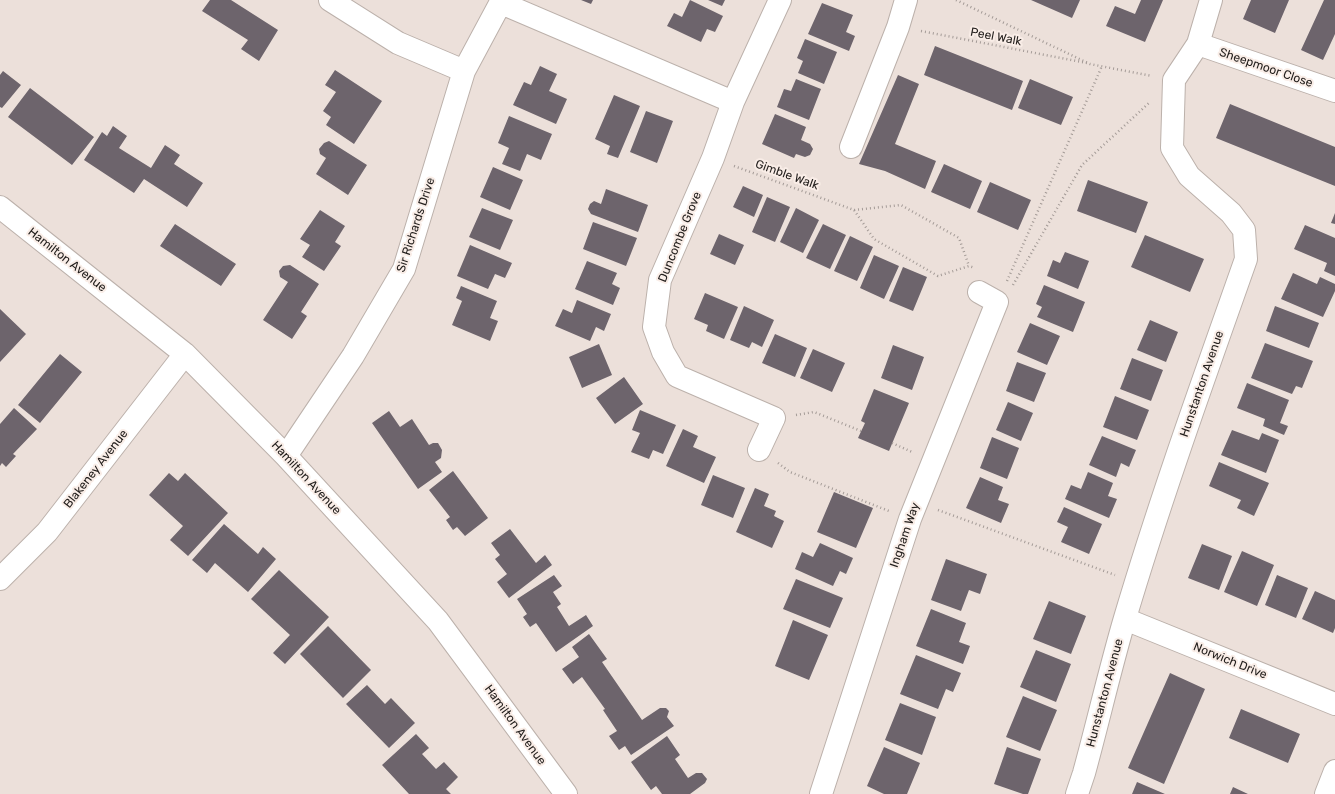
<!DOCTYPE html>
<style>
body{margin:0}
canvas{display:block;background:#ece0da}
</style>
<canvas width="1335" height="794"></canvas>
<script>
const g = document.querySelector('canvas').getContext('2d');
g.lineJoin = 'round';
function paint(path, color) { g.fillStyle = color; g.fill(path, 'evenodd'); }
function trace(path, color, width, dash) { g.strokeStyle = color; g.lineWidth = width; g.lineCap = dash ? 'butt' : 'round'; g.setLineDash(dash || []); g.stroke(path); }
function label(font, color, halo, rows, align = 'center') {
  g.font = font + ' Rubik,sans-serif'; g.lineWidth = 4; g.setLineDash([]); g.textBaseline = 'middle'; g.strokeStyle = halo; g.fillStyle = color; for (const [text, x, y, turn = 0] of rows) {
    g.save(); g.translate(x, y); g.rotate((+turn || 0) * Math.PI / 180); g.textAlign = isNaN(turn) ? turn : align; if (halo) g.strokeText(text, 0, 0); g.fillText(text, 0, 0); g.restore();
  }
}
paint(new Path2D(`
 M210 0H231L278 30 259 61 241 49 248 40 202 11Z
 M581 0H593L591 4Z
 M690 0 723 16 715 32 707 29 701 42 667 26 674 13 682 17Z
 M708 0H725L722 6Z
 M1031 0H1080L1072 18Z
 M1141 0H1163L1145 42 1106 26 1115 6 1135 14Z
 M1251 0H1289L1275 33 1243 19Z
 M1324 0H1335V34L1323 60 1301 50Z
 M822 3 853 15 846 32 855 36 849 51 808 34Z
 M805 39 837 52 824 84 798 73 803 61 797 58Z
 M935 46 1023 81 1012 110 924 75Z
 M540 66 557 74 549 91 567 99 556 124 513 105 524 82 531 85Z
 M335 70 382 101 354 144 326 125 331 117 323 111 336 92 325 85Z
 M3 71 21 85 2 108 0 107V75Z
 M898 75 919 84 895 144 936 161 925 189 885 171 859 164Z
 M796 79 821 89 809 120 777 107 784 89 791 91Z
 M1030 79 1073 97 1061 125 1018 108Z
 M30 88 94 137 72 165 8 117Z
 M614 95 640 106 618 158 607 154 610 146 595 139Z
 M1230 104 1335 147V186L1216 138Z
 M646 111 673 121 657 163 630 152Z
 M775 114 806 127 801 140 810 144 813 149 810 155 805 157 796 154 794 158 762 144Z
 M509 116 552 134 541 160 527 154 520 171 502 164 509 148 498 143Z
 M113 126 127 136 119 148 151 168 165 145 180 155 174 164 203 183 187 207 144 179 134 193 84 160 102 132 107 136Z
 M329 141 367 165 348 195 316 174 326 158 320 154 319 149 324 143Z
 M944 164 982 181 970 209 931 192Z
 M493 167 523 180 510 210 480 197Z
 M1088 180 1148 202 1136 233 1077 211Z
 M990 182 1031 200 1018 230 977 212Z
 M743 186 763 195 754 217 733 207Z
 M606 189 648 205 638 232 591 214 588 209 590 204 594 201 601 204Z
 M767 197 790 207 775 242 752 232Z
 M482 208 513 220 500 250 469 237Z
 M796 208 819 220 803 253 780 242Z
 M320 210 345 226 335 242 341 246 324 271 302 257 310 245 300 239Z
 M1335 213V224L1331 223Z
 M593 222 637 238 626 266 583 249Z
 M175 224 236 264 221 286 160 246Z
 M823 224 846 235 830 269 806 258Z
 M1305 225 1335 238V276L1324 271 1327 263 1294 249Z
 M719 234 744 245 735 265 710 254Z
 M1145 235 1204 259 1190 292 1131 267Z
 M850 236 873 247 857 281 834 271Z
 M470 245 512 263 505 278 495 274 488 289 457 276Z
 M1065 252 1089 261 1078 289 1047 276 1053 260 1060 263Z
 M874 255 899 266 884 299 860 288Z
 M587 261 617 273 612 284 620 288 613 305 575 289Z
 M290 265 319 284 301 312 307 316 292 339 263 320 288 282 280 277 279 271 283 266Z
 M903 267 927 277 913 311 889 301Z
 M1293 273 1317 284 1320 277 1335 284V291L1323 317 1281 299Z
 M1044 285 1085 302 1073 332 1037 317 1042 307 1036 304Z
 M461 286 497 301 490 318 498 321 490 341 452 325 462 301 456 298Z
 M705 293 738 307 724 339 706 331 708 325 694 319Z
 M577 300 611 314 604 331 596 327 590 341 555 326 563 309 572 313Z
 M744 306 774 320 762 347 752 342 749 348 730 340Z
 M1275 306 1319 323 1309 348 1266 331Z
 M0 309 26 334 0 362Z
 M1150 320 1178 332 1166 362 1137 350Z
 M1030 323 1060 336 1047 365 1017 352Z
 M775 334 807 348 795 377 762 363Z
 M1265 343 1313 361 1302 388 1296 386 1292 394 1251 378Z
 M599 344 612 375 582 388 569 357Z
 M893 345 924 357 912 390 881 378Z
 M813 349 845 363 832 392 800 378Z
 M60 354 82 372 40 423 18 405Z
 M1132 358 1163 370 1151 401 1120 389Z
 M1017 362 1046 373 1034 402 1006 391Z
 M624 377 643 404 615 424 596 398Z
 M1247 383 1289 400 1280 423 1288 426 1284 435 1263 426 1265 419 1237 408Z
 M874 389 909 403 889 451 858 438 865 423 861 421Z
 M1115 396 1149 410 1137 440 1103 427Z
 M1008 402 1033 413 1021 441 996 430Z
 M14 408 37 429 13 454 16 456 6 467 2 463 0 466V424Z
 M640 410 676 425 663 454 653 450 649 459 631 452 640 433 632 430Z
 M389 411 400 427 412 419 429 445 433 443H438L442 450 441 458 435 462 442 472 418 489 372 423Z
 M683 429 698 436 693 447 716 457 704 483 666 466Z
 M1232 430 1259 440 1262 433 1279 440 1266 473 1221 455Z
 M1102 436 1136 450 1129 467 1121 463 1116 477 1089 465Z
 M992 437 1019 448 1007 479 980 468Z
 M1219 462 1269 483 1254 516 1237 508 1241 500 1209 486Z
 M453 471 488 518 465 536 457 527 453 530 446 520 450 517 429 490Z
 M1088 472 1113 483 1108 496 1117 499 1109 518 1065 499 1071 485 1081 489Z
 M169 473 178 481 185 473 228 513 188 556 170 540 183 526 149 495Z
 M713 475 745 488 733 518 701 505Z
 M980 477 1003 487 998 500 1009 504 1001 523 966 508Z
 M755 488 769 494 764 506 776 511 774 516 784 521 772 548 736 532Z
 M834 492 873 508 856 548 817 532Z
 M1064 507 1102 524 1089 554 1061 542 1068 527 1057 522Z
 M224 524 258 554 263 547 276 559 248 592 215 563 207 573 192 560Z
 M510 529 536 563 545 555 552 565 509 598 497 582 507 574 495 559 500 555 491 543Z
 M820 543 853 558 846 574 840 571 833 586 795 569 802 552 813 557Z
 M1202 544 1232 556 1219 590 1188 578Z
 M1242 551 1274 565 1257 606 1224 592Z
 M946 559 987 574 980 594 969 590 961 611 931 600Z
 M279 570 329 617 285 664 273 653 290 635 251 599Z
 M554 575 562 586 553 592 561 604 557 607 569 626 586 615 593 626 556 652 536 623 530 627 523 617 527 614 517 599Z
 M1277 575 1308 588 1296 618 1265 605Z
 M796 579 843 598 830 628 783 609Z
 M1315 591 1335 600V628L1333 633 1302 619Z
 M1049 601 1086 616 1071 654 1033 639Z
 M931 609 966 623 959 642 970 646 963 664 916 646Z
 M793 620 828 635 809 680 775 666Z
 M328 626 371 670 343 698 300 654Z
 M589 634 607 659 602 662 642 720 660 708H666L669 711 667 717 674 726 631 755 625 746 619 750 609 736 617 731 603 710 605 709 582 677 573 684 562 669 579 657 572 647Z
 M1036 650 1071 664 1056 702 1020 687Z
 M916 655 961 673 953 692 946 689 938 709 900 694Z
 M1170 673 1205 689 1164 784 1128 768Z
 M367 685 385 704 391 698 415 723 389 748 346 704Z
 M1023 696 1057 710 1040 751 1006 737Z
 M900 703 936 717 922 755 885 740Z
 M1241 709 1300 734 1288 763 1229 738Z
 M416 734 429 748 422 754 436 769 444 762 458 777 446 789 451 794H409L382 765Z
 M667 736 680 755 675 759 688 778 696 773H702L707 779 705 783 690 794H662L656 786 651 790 631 762Z
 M884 747 920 763 907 794H884L867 786Z
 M1007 747 1041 759 1028 794H1023L994 784Z
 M1137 782 1165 794H1132Z
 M1233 787 1248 794H1230Z`), '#6d646c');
const minor = new Path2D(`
 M330 0 398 43 464 71
 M501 3 733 102
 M1198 44 1335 91
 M851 147 898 27 906 0
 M0 207 185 354 286 456 438 621 566 794
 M759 450 774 418 677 376 663 352 654 327 660 280 713 158 733 102 780 0
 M286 456 353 356 404 269 464 71 502 0
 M0 579 47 532 185 354
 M1125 619 1335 704
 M821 794 910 519 997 302 979 292
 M1077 794 1084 773C1098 722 1110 669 1125 618 1161 497 1204 378 1246 259L1244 230 1231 213 1189 176 1172 148 1174 80 1198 44 1211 0
 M1326 794 1335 771`);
trace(minor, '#bcb1ab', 24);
trace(new Path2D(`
 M956 0 1090 64 1152 76
 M921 31 1087 63
 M734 166 854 210 874 239 938 276 969 266 975 268
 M854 210 901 205 959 238 969 266
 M1007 281 1102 66
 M1013 285 1082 165 1150 102
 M796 415 814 412 861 431
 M892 443 912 452
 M778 463 790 472 889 511
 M938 510 1115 575`), '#a49b97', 2.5, [1, 3]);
trace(minor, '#fff', 22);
label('12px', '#24201e', '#f9ede7', [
 ["Peel Walk",996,37,11],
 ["Sheepmoor Close",1266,68,19],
 ["Gimble Walk",787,175,20],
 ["Sir Richards Drive",416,225,-72],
 ["Duncombe Grove",680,237,-68],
 ["Hamilton Avenue",67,260,38],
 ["Hunstanton Avenue",1202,384,-71],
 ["Blakeney Avenue",96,469,-52],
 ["Hamilton Avenue",306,478,47],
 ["Ingham Way",905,535,-71],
 ["Norwich Drive",1230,661,22],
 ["Hunstanton Avenue",1105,693,-75],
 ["Hamilton Avenue",515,725,54]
]);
</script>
